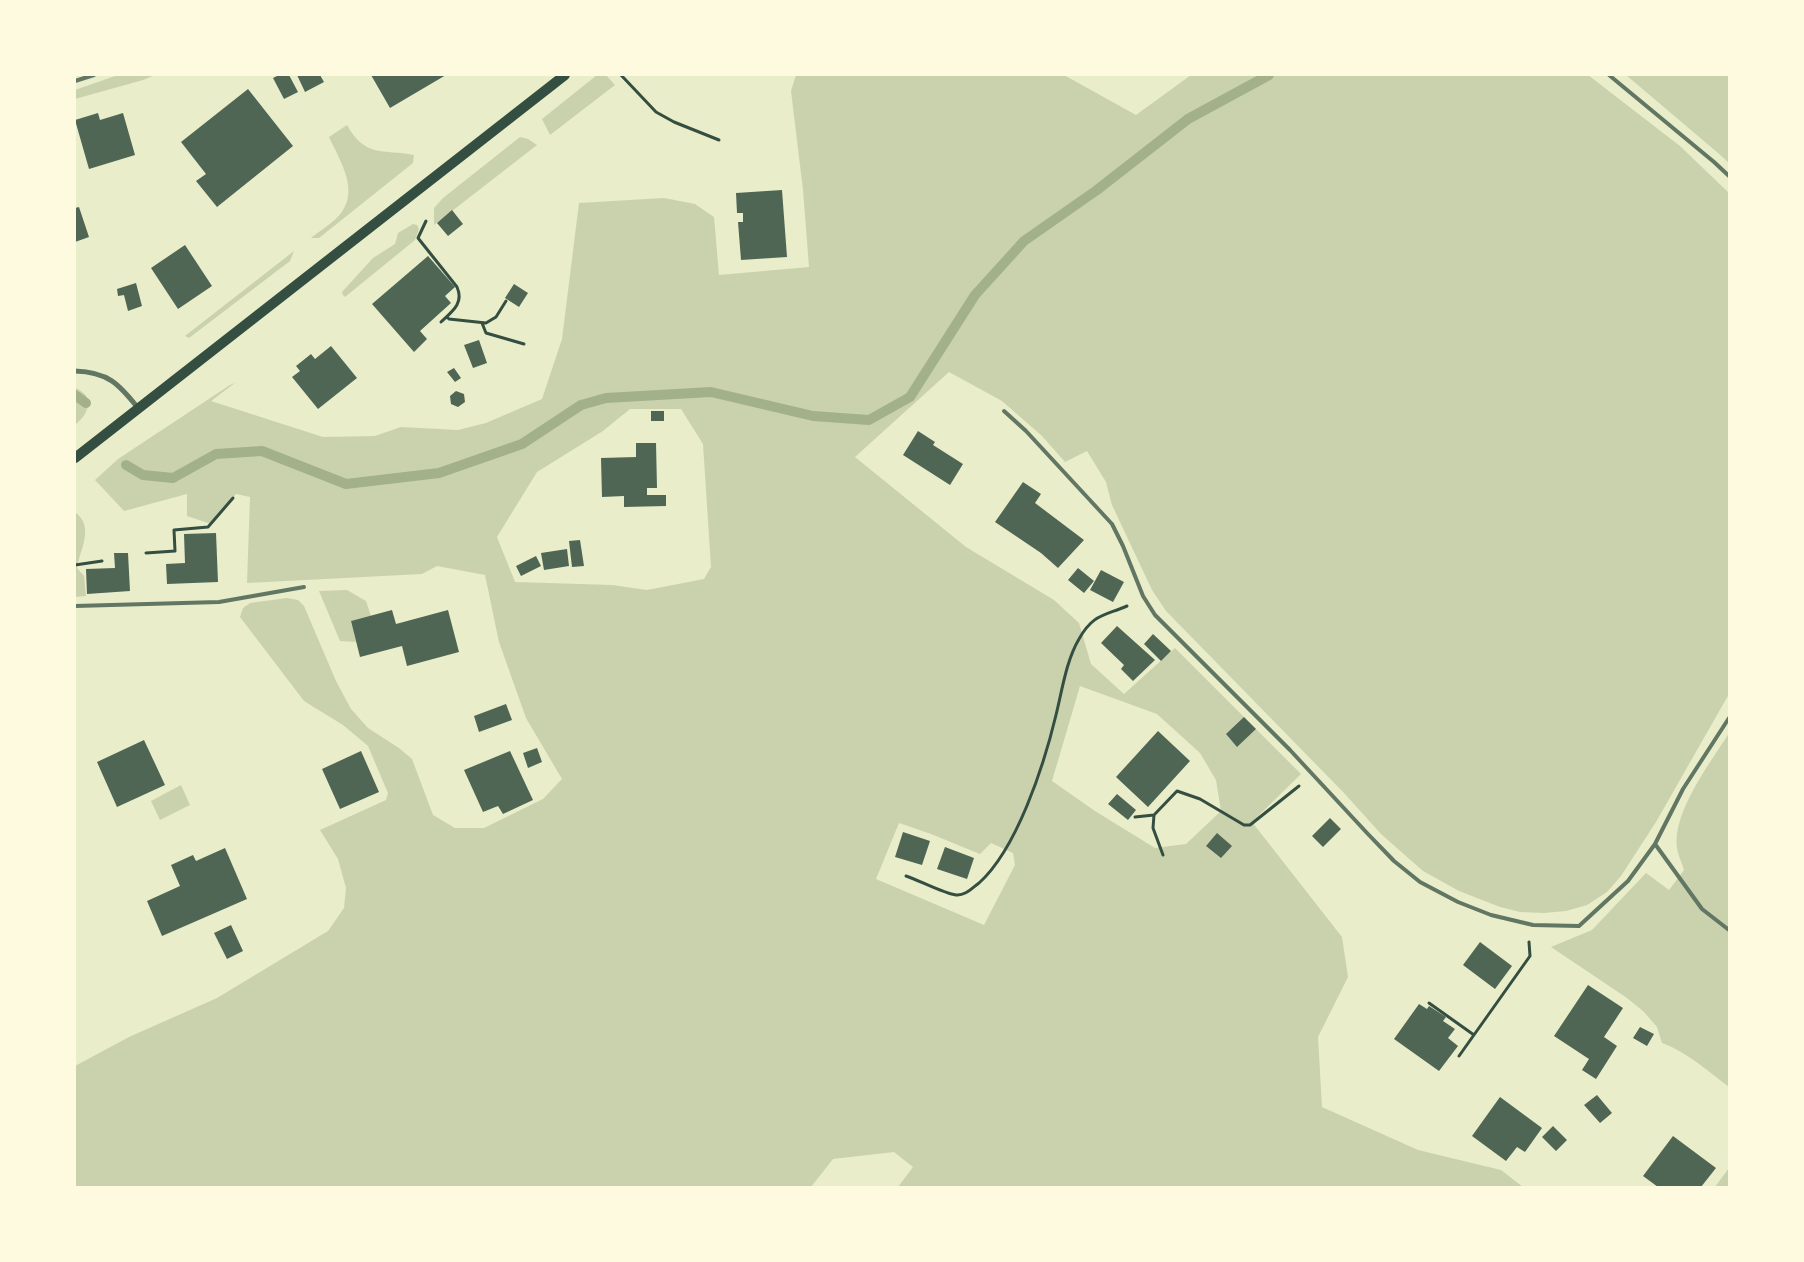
<!DOCTYPE html>
<style>
body{margin:0}
#map{position:relative;width:1804px;height:1262px;overflow:hidden;background:#e9edc9;font-family:Manrope,sans-serif}
canvas{display:block}
.frame{position:absolute;inset:0;border:76px solid #fefae0;pointer-events:none}
</style>
<div id="map">
<canvas width="1804" height="1262"></canvas>
<div class="frame"></div>
</div>
<script>
const g = document.querySelector('canvas').getContext('2d');
g.lineJoin = 'round';
function paint(path, color) { g.fillStyle = color; g.fill(path, 'evenodd'); }
function trace(path, color, width, dash) { g.strokeStyle = color; g.lineWidth = width; g.lineCap = dash ? 'butt' : 'round'; g.setLineDash(dash || []); g.stroke(path); }
paint(new Path2D(`
 M118 75H155L143 80 75 99V90Z
 M597 75H606L615 85 550 135 542 119Z
 M796 75H1064L1136 115 1191 75H1588L1680 146 1729 193V694L1656 822 1621 876 1607 892 1587 905 1566 911 1544 913 1520 912 1500 907 1459 891 1423 871 1381 834 1344 793 1166 611 1152 590 1112 505 1106 482 1087 451 1065 462 1042 436 1002 401 949 372 855 457 966 547 1054 600 1079 623 1091 664 1124 694 1175 648 1301 774 1252 822 1342 937 1348 977 1318 1037 1322 1107 1418 1150 1501 1170 1523 1187H898L913 1167 894 1152 833 1159 811 1187H75V1066L129 1037 217 998 328 931 344 908 346 888 338 859 320 830 386 800 388 793 368 746 343 725 304 701 240 617 243 608 250 603 287 598 298 600 304 606 336 681 351 709 368 728 399 748 412 759 433 815 455 828H484L543 799 562 779 526 718 499 642 485 575 437 566 422 574 247 583 250 497 236 494 211 524 187 516V494L124 511 95 480 118 459 230 385 235 383 211 401 323 437 375 436 401 427 458 430 486 423 542 399 562 339 579 203 664 198 695 204 714 217 719 275 809 267 803 190 791 91ZM630 409H681L703 444 711 567 704 579 647 590 612 585 515 582 497 537 537 472 603 431ZM1080 686 1157 714 1200 753 1216 780 1221 811 1186 844 1155 848 1095 811 1052 781ZM899 823 931 834 980 854 991 843 1013 853 1015 865 984 925 876 879Z
 M1626 75H1729V163L1718 153Z
 M347 125C365 158 383 149 414 155L413 163 319 238H311C319 231 335 222 341 213 359 189 340 161 329 137Z
 M520 137 528 139 537 145 434 225V208L443 198Z
 M413 224 417 225 419 229 415 240 345 297 343 295 342 292 373 258 395 244 398 233Z
 M294 251 290 261 189 338 185 336Z
 M75 388C96 396 89 414 75 425Z
 M75 512C95 527 80 549 77 568L84 576 86 596 75 597Z
 M347 590 366 601 371 616 351 621 356 642 340 641 319 591Z
 M1729 733V1087C1708 1071 1687 1052 1662 1043L1657 1027 1644 1012 1627 998 1551 947 1592 930 1646 873 1669 890 1684 870C1682 863 1678 855 1677 848 1672 812 1711 762 1729 733Z
 M181 785 190 805 160 820 151 801Z
 M1729 1168V1187H1715Z`), '#cad2ad');
trace(new Path2D(`
 M75 395 86 403
 M126 465 143 475 173 478 216 454 262 451 346 484 439 473 522 444 581 405 606 398 711 392 813 416 869 420 910 397 975 295 1024 241 1097 190 1188 119 1269 75`), '#a3b18a', 10);
paint(new Path2D(`
 M279 75H289L298 92 284 99 273 78Z
 M297 75H320L324 82 305 92Z
 M371 75H446L390 108Z
 M248 89 293 146 217 207 196 181 206 174 181 142Z
 M98 113 100 120 123 113 135 155 89 169 75 120Z
 M782 190 787 257 741 260 738 222H743V213H737L736 193Z
 M79 207 89 237 75 242V208Z
 M452 210 463 224 448 236 437 223Z
 M185 245 212 286 178 309 151 268Z
 M428 256 455 287 445 296 451 303 420 331 427 339 414 352 372 304Z
 M136 283 142 306 128 311 124 295 118 296 117 289Z
 M514 284 528 293 519 307 505 298Z
 M479 340 487 363 473 368 464 345Z
 M331 346 357 378 318 409 292 377 300 371 296 366 311 354 315 359Z
 M454 368 461 378 455 382 447 372Z
 M456 391 464 394 465 402 458 407 451 404 450 396Z
 M651 411H664V421H651Z
 M918 431 935 442 933 445 963 464 950 485 903 455Z
 M636 443H656L657 488H647V495H666V506L624 507V496L602 497 601 458 636 457Z
 M1023 482 1041 494 1035 503 1084 540 1058 568 1041 553 995 522Z
 M216 533 218 582 167 584 166 564 185 563 184 534Z
 M580 540 584 566 572 567 569 541Z
 M567 549 569 566 544 570 541 553Z
 M114 553H128L130 591 87 594 86 569 115 568Z
 M536 556 541 566 521 576 516 566Z
 M1078 568 1094 581 1084 593 1068 580Z
 M1101 570 1124 582 1113 602 1090 590Z
 M392 610 396 624 448 610 459 652 407 666 402 646 360 657 351 621Z
 M1117 626 1155 660 1133 681 1121 669 1124 665 1101 643Z
 M1153 634 1171 651 1161 661 1144 644Z
 M506 704 512 720 479 732 474 716Z
 M1244 717 1256 729 1237 747 1226 734Z
 M1158 731 1190 761 1148 807 1116 777Z
 M144 740 165 785 117 807 97 762Z
 M537 748 542 762 528 768 523 753Z
 M361 751 379 792 340 809 322 769Z
 M510 751 533 800 503 814 498 806 483 812 464 770Z
 M1117 794 1136 810 1128 820 1108 804Z
 M1330 818 1341 829 1323 847 1312 836Z
 M903 832 930 841 922 865 895 857Z
 M1217 833 1232 846 1221 858 1206 846Z
 M945 847 974 858 967 879 937 869Z
 M225 848 247 899 162 936 147 901 180 886 171 865 193 855 196 861Z
 M231 925 243 951 227 959 214 933Z
 M1480 942 1512 966 1495 989 1463 965Z
 M1588 985 1623 1008 1604 1037 1617 1046 1596 1079 1582 1070 1589 1059 1554 1036Z
 M1419 1004 1427 1009 1429 1006 1446 1017 1443 1021 1455 1029 1448 1038 1458 1046 1439 1071 1394 1039Z
 M1640 1027 1654 1034 1647 1046 1633 1038Z
 M1597 1095 1612 1113 1600 1123 1584 1105Z
 M1500 1097 1542 1128 1525 1152 1517 1147 1506 1161 1472 1136Z
 M1553 1126 1567 1140 1556 1151 1542 1137Z
 M1673 1136 1716 1168 1701 1187H1658L1643 1176Z`), '#4f6655');
trace(new Path2D(`
 M621 75 656 112 674 122 719 140
 M426 221 418 238 457 287C464 303 453 311 441 322
 M447 317 449 319 486 323 496 317 506 301
 M482 323 486 333 524 344
 M146 553 175 551 174 530 208 527 233 498
 M75 565 102 561
 M1154 815 1153 828 1163 855
 M1135 817 1154 815 1177 791 1200 799 1244 825H1250L1299 786
 M906 876C918 880 945 894 956 895 965 896 972 888 979 883 1017 849 1044 765 1056 715 1062 691 1066 661 1079 639 1093 614 1104 616 1127 606
 M1429 1003 1474 1035
 M1459 1056 1530 956 1529 942`), '#344e41', 3);
trace(new Path2D(`
 M1609 75 1714 162 1729 176
 M75 81 94 75
 M1004 411 1026 431 1112 524 1123 546 1143 596 1155 615 1290 750 1367 833 1394 861 1420 882 1458 902 1491 915 1533 925 1579 926 1628 881 1655 844 1683 789 1729 718
 M75 606 219 602 304 587
 M1655 844 1702 909 1729 930`), '#617663', 4);
trace(new Path2D(`
 M75 371C108 372 119 384 138 408`), '#617663', 5);
trace(new Path2D(`
 M75 458 565 75`), '#344e41', 10);
</script>
